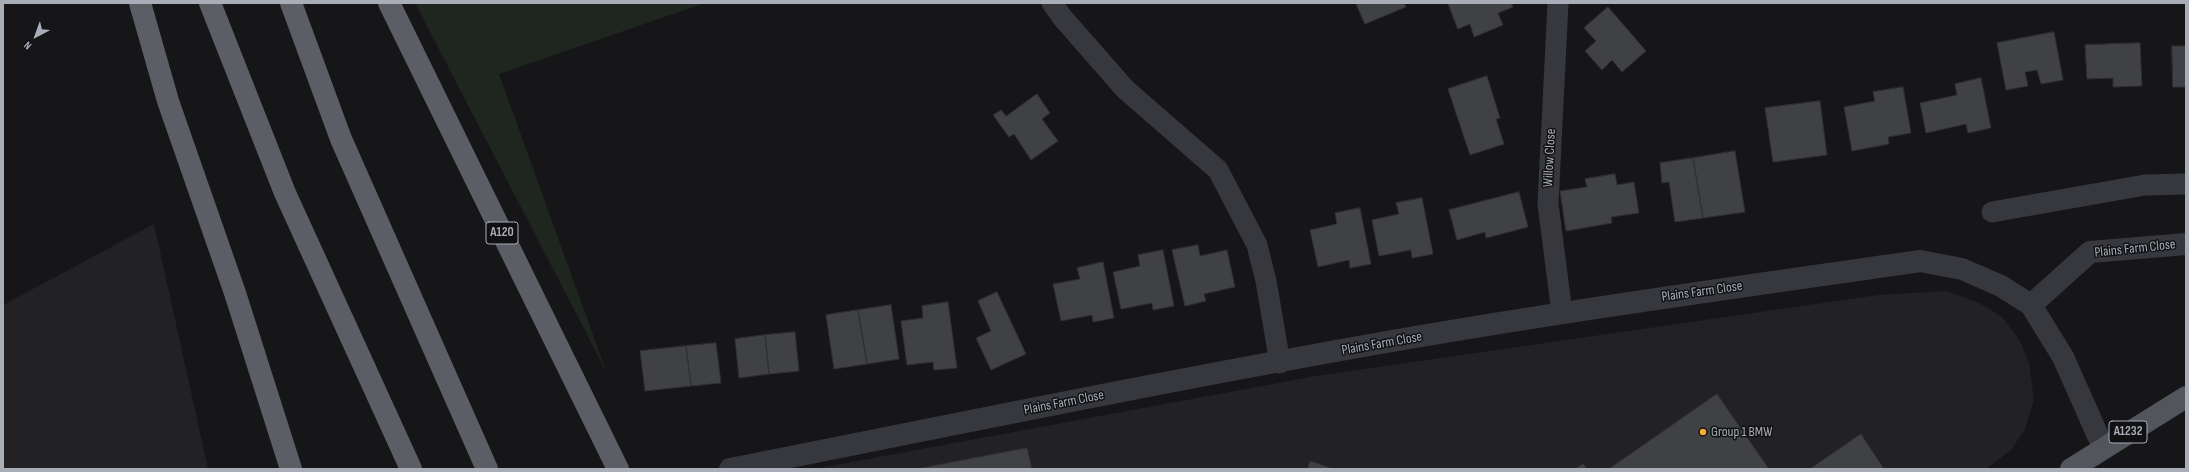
<!DOCTYPE html>
<style>
body{margin:0}
#map{position:relative;width:2189px;height:472px;overflow:hidden;background:#161618;font-family:"Sofia Sans Condensed",sans-serif}
canvas{display:block}
.frame{position:absolute;inset:0;border:4px solid #a8adb8;pointer-events:none}
.north{position:absolute;left:16px;top:16px;width:40px;height:40px;-webkit-text-stroke:3px #111113;paint-order:stroke;rotate:221deg;font-size:11px;font-weight:700;line-height:16px;text-align:center;color:#a8adb8}
.north::after{content:'';display:block;margin:auto;width:14px;height:18px;background:#a8adb8;clip-path:polygon(50% 0,100% 100%,50% 72%,0 100%)}
</style>
<div id="map">
<canvas width="2189" height="472"></canvas>
<div class="frame"></div>
<div class="north">N</div>
</div>
<script>
const g = document.querySelector('canvas').getContext('2d');
g.lineJoin = 'round';
function paint(path, color) { g.fillStyle = color; g.fill(path, 'evenodd'); }
function trace(path, color, width, dash) { g.strokeStyle = color; g.lineWidth = width; g.lineCap = dash ? 'butt' : 'round'; g.setLineDash(dash || []); g.stroke(path); }
function label(font, color, halo, rows, align = 'center') {
  g.font = font + ' "Sofia Sans Condensed",sans-serif'; g.lineWidth = 3; g.setLineDash([]); g.textBaseline = 'middle'; g.strokeStyle = halo; g.fillStyle = color; for (const [text, x, y, turn = 0] of rows) {
    g.save(); g.translate(x, y); g.rotate((+turn || 0) * Math.PI / 180); g.textAlign = isNaN(turn) ? turn : align; if (halo) g.strokeText(text, 0, 0); g.fillText(text, 0, 0); g.restore();
  }
}
paint(new Path2D(`
 M154 224 208 469H3V305Z
 M1947 291 1979 303 2002 317 2020 341 2029 363 2034 400 2025 429 2011 450 1986 469H814L1316 376 1878 295Z`), '#222225');
paint(new Path2D(`
 M415 3H705L499 74 606 371Z`), '#1e261f');
const building = new Path2D(`
 M1356 3H1404L1406 7 1365 24Z
 M1448 3H1511L1513 7 1498 13 1503 25 1474 37 1470 24 1458 29Z
 M1608 7 1646 51 1622 72 1612 60 1602 70 1585 51 1596 41 1584 28Z
 M2054 32 2063 80 2041 84 2037 70 2025 72 2028 86 2006 90 1997 43Z
 M2140 43 2142 86 2113 87V78L2087 79 2085 45Z
 M2172 46H2186V87H2173Z
 M1487 76 1500 118 1496 119 1504 144 1470 155 1448 89Z
 M1981 78 1991 128 1968 133 1966 124 1926 133 1920 103 1957 95 1955 84Z
 M1903 87 1911 133 1888 137 1889 144 1852 151 1844 107 1875 101 1873 92Z
 M1037 94 1050 113 1042 119 1058 141 1031 160 1014 134 1009 137 993 115 1001 110 1006 116Z
 M1820 101 1827 155 1773 162 1765 108Z
 M1735 151 1745 212 1703 218 1693 158Z
 M1693 158 1703 218 1675 222 1669 182 1662 183 1660 163Z
 M1615 174 1617 185 1634 182 1639 213 1611 217 1612 223 1566 231 1560 191 1587 187 1585 179Z
 M1519 192 1528 227 1486 238 1485 232 1457 240 1449 210Z
 M1422 198 1433 254 1412 258 1411 250 1379 256 1372 220 1399 214 1396 203Z
 M1360 208 1371 264 1350 268 1349 260 1318 267 1310 230 1337 224 1335 213Z
 M1198 245 1200 256 1227 250 1235 287 1204 294 1206 301 1185 306 1172 250Z
 M1163 250 1174 306 1153 310 1152 303 1121 309 1113 272 1140 266 1138 255Z
 M1103 262 1114 318 1093 322 1092 315 1061 321 1053 284 1080 279 1077 268Z
 M997 292 1026 354 991 370 976 338 991 331 978 301Z
 M948 302 957 368 934 370 933 362 907 365 901 321 923 318 922 306Z
 M891 305 899 359 867 364 858 310Z
 M858 310 867 364 834 369 826 315Z
 M795 332 799 371 769 374 765 335Z
 M765 335 769 374 739 378 735 339Z
 M716 343 721 383 691 386 686 346Z
 M686 346 691 386 645 391 640 351Z
 M1717 394 1769 469H1609Z
 M1861 434 1884 469H1810Z
 M1027 448 1032 469H916Z
 M1310 461 1331 468V469H1308Z
 M1583 464 1587 469H1576Z`);
paint(building, '#404145');
trace(building, '#303034', 1);
trace(new Path2D(`
 M1052 3 1062 17 1125 89 1218 170 1257 245 1266 281 1280 363
 M1558 3 1548 204 1562 313
 M1992 212 2145 185 2186 184`), '#37383d', 21);
trace(new Path2D(`
 M2031 305 2090 252 2186 244
 M730 469C952 425 1174 379 1398 340 1571 310 1746 286 1920 261L1962 269 2001 286 2031 305 2063 357 2103 447`), '#37383d', 22);
trace(new Path2D(`
 M2071 469 2186 397`), '#53555c', 22);
trace(new Path2D(`
 M140 3 168 101 235 293 291 469
 M210 3 285 193 411 469
 M291 3 341 139 487 469
 M389 3 618 469`), '#5b5e65', 22);
for (const [x, y, r, color] of [
 [1703,432,4,"#f2b134"]
]) { const dot = new Path2D(); dot.arc(x, y, r, 0, 2 * Math.PI); g.fillStyle = color; g.fill(dot); trace(dot, '#111113', 1.5); }
for (const [x, y, w] of [
 [502,233,32],
 [2128,432,38]
]) { const box = new Path2D(); box.roundRect(x - w / 2, y - 11, w, 22, 3); g.fillStyle = '#111113'; g.fill(box); trace(box, '#a8adb8', 1); }
label('bold 13px', '#a8adb8', null, [
 ["A120",502,233],
 ["A1232",2128,432]
]);
label('14px', '#a8adb8', '#111113', [
 ["Willow Close",1550,158,-87],
 ["Plains Farm Close",2135,249,-6],
 ["Plains Farm Close",1702,292,-8],
 ["Plains Farm Close",1382,344,-10],
 ["Plains Farm Close",1064,403,-11]
]);
label('14px', '#a8adb8', '#111113', [
 ["Group 1 BMW",1711,432]
], 'left');
</script>
